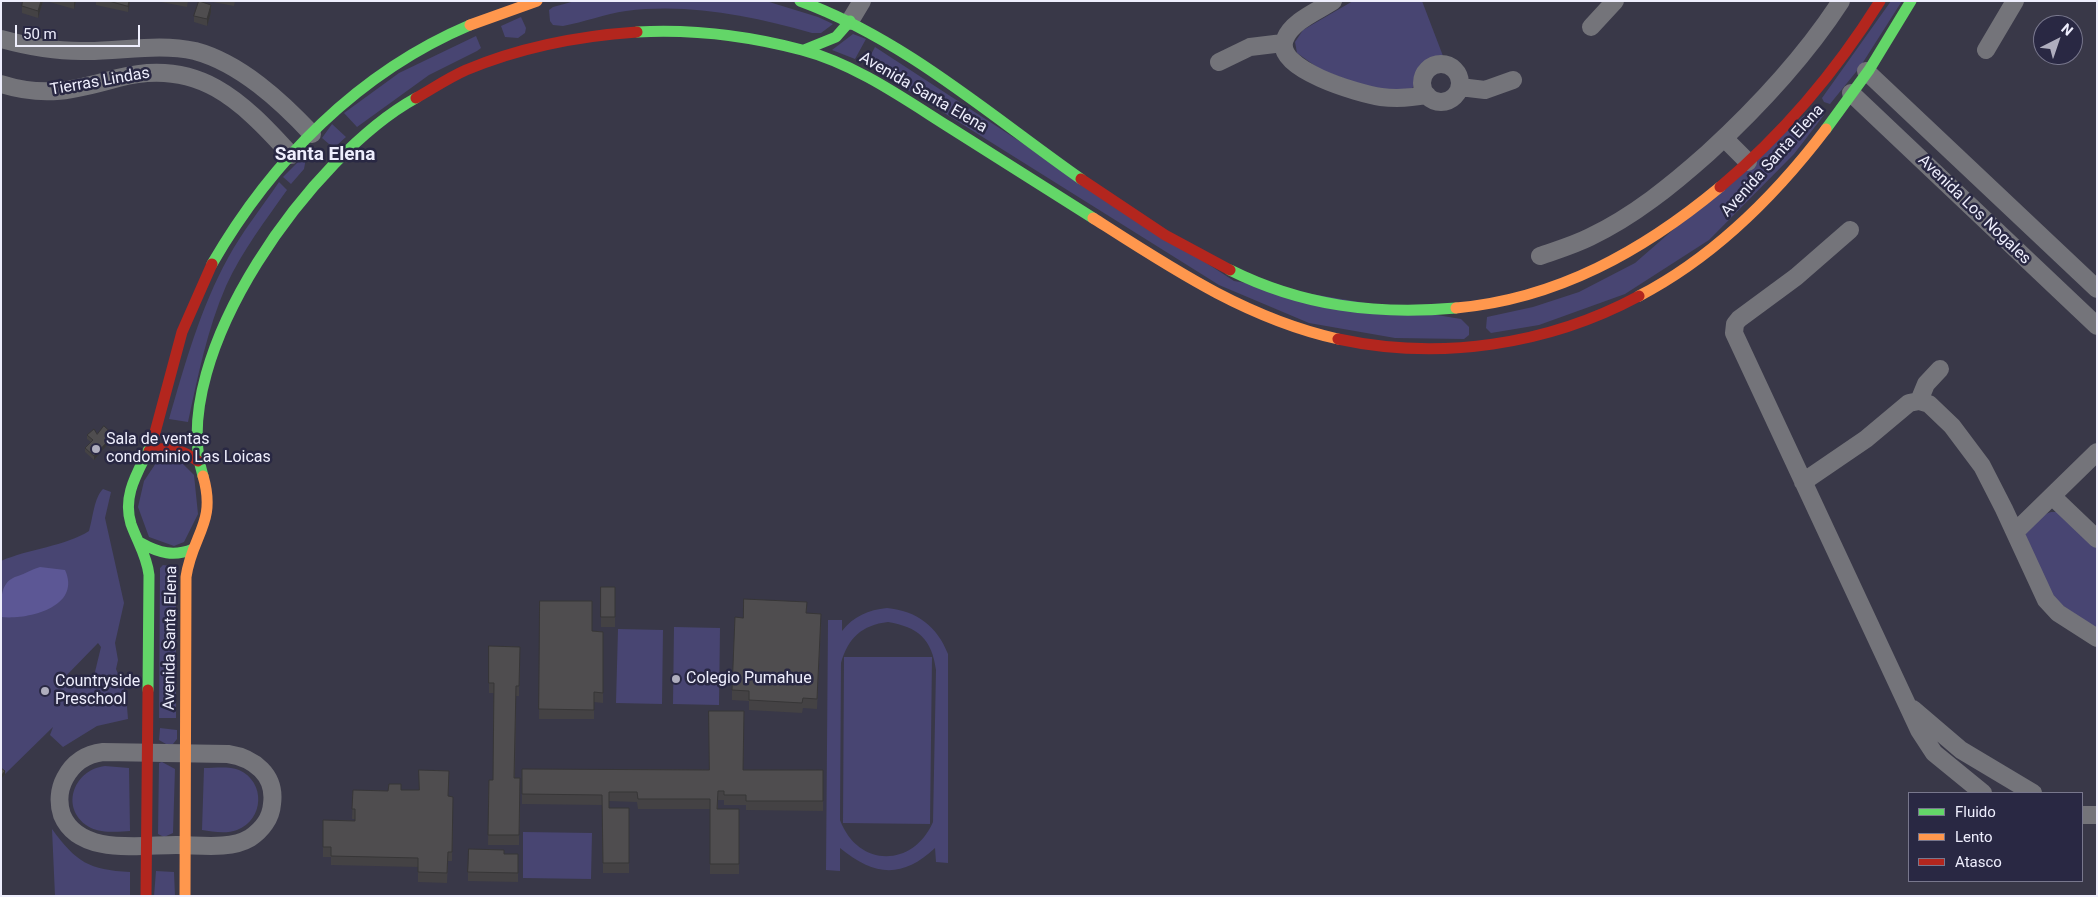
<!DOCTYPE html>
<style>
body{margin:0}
#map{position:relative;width:2098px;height:897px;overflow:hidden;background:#393848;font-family:Roboto,sans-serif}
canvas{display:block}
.frame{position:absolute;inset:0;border:2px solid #eeeefd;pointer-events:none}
.legend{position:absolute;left:1908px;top:792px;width:175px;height:90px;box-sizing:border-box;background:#292843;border:1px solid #78778d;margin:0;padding:6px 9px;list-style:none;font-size:15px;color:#eeeefd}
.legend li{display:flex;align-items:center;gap:10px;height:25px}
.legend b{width:25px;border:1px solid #78778d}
.north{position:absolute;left:2033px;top:15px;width:50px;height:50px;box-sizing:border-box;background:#292843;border:1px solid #78778d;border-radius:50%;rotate:41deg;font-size:14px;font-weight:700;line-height:20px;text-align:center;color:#eeeefd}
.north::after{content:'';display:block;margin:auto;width:18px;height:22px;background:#afaebe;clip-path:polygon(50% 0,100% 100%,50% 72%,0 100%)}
.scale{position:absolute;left:15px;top:25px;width:125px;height:22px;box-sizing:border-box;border:2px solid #eeeefd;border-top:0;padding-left:6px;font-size:15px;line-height:18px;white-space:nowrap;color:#eeeefd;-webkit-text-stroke:4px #292843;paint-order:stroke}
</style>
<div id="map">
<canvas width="2098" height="897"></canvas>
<div class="frame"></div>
<ul class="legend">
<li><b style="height:6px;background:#63d668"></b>Fluido</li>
<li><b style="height:6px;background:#ff974d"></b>Lento</li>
<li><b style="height:6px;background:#b3261e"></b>Atasco</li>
</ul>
<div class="north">N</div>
<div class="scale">50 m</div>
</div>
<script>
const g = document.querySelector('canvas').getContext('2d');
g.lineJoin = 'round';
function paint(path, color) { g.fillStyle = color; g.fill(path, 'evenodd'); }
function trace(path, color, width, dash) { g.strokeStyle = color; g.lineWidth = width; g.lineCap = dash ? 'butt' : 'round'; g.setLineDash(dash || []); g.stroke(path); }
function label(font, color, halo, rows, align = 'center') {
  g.font = font + ' Roboto,sans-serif'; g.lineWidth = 5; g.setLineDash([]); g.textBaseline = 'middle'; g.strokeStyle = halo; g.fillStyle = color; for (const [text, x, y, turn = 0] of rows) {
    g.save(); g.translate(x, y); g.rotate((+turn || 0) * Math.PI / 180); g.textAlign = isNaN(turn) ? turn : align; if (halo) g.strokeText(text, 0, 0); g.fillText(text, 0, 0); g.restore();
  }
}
paint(new Path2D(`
 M575 1H766L818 17 833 24 821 33H812C752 16 689 3 626 11 605 14 584 22 563 26L553 25 550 21 549 10 553 7Z
 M1353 1H1422L1443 56 1421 68 1412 89 1376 90 1321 70 1297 53 1295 42 1303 30Z
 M1891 1H1902L1860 67 1830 104 1824 102 1822 98Z
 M521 17 526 28 525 33 518 38 505 37 501 26Z
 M853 34 866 39 855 59 832 50Z
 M476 36 481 48 477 51 429 75 357 127 344 113 399 73Z
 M875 47 1234 281 1461 319 1469 327V335L1464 339 1395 338 1309 323 1219 285 866 64Z
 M1815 106 1824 115 1794 154 1709 240 1625 294 1539 325 1491 333 1486 328 1487 317 1533 307 1579 292 1635 263Z
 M332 124 346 137 336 146 329 144 322 138Z
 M307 153 304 169 291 184 283 177Z
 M279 182 287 190C265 221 242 251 226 286 207 330 198 376 188 422L169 419C185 364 200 309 228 258 242 232 262 207 279 182Z
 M177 458 194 475 198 514 184 542 174 546 149 537 138 507 144 481 156 463 163 459Z
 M103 489 111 492 105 518 124 603 115 643 118 660 116 669 126 694 128 719 97 726 63 747 50 735 53 727 5 774 1 771V561C28 549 66 546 89 531 93 518 94 498 103 489ZM98 643 101 647 94 676 84 684 82 681 68 684 63 679Z
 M2051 512H2057L2097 547V629L2054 600 2025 535C2028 525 2041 515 2051 512Z
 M163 565 176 567V718H159L160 568Z
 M887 608C917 611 937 626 948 654V863L936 862 935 848C902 879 874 876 840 848V871L826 870 828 620H842V631C854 616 868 610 887 608ZM888 622C918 627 932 639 936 670L933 822C913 868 858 868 840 820L841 663C848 638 862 625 888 622Z
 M674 627 720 628 719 705 673 704Z
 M618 629 663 630 662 704 616 703Z
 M844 657H932L930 824 843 823Z
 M160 728 177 730V739L173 744H166L159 740Z
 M162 762 175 769 173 833 164 837 158 834 159 763Z
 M105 766 129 768 130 831C119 832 101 833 91 828 59 811 72 770 105 766Z
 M204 768C215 768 229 766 239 770 266 782 264 820 237 830 227 834 213 832 202 830Z
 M52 829C76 862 89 870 130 872V896H55Z
 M523 832 592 833 591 879 523 878Z
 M156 871 174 872 175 896H154Z`), '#484572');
paint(new Path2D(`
 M40 567 65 570C82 607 28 620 1 617 1 598 0 581 18 576 25 574 32 569 40 567Z`), '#5c5795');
trace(new Path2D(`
 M1333 1C1318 11 1292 21 1285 39 1272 69 1360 94 1381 97 1397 99 1411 98 1427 95
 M850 21 862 1
 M1591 27 1615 1
 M1 39C30 47 59 52 88 51 123 51 160 43 195 51 240 63 281 101 312 134
 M1986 50 2015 1
 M1219 62 1250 47 1283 43
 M1422 83a19 19 0 1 1 38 0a19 19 0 1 1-38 0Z
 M1866 71 2097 289
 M1 84C45 98 75 90 118 78 198 57 241 100 291 155
 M1460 87 1485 90 1513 80
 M1851 93 2097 326
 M1724 138 1748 162
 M1850 230 1796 277 1739 319 1735 324 1734 333 1919 730 1934 753 1983 793
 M1540 256C1557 250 1574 245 1590 237 1634 216 1672 185 1708 153 1758 107 1804 58 1841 1
 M1919 401 1926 384 1940 369
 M1803 482 1866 439 1909 403 1919 401 1929 404 1952 426 1982 466 2004 509 2046 600 2058 613 2097 638
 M2052 496 2097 539
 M2015 532 2097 452
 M1913 709 1961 750 2033 793
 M103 752 228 754C254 758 276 775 272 804 271 818 262 830 250 838 230 850 199 845 176 845 140 845 79 856 62 815 58 803 59 789 65 778 73 763 86 754 103 752Z
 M2082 815H2097`), '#74747a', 18);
trace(new Path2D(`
 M800 1C904 39 991 116 1081 179
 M637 32C691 29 749 36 802 50 855 64 903 98 949 127 997 157 1045 188 1093 218
 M804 50 836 37 850 21
 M1826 129 1869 70 1911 1
 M212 264C272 160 359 72 470 25
 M1230 270C1302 306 1376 315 1456 308
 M203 476C166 355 314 154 416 98
 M141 543C159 553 174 557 193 549
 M148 690 149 575C147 556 137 541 131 524 121 492 142 467 153 440`), '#63d668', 11);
trace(new Path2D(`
 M470 25 537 1
 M1093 218C1171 268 1247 319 1338 339
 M1639 296C1714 257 1775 196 1826 129
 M1456 308C1557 299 1643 251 1720 187
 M185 896 186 577C192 535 217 523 203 476`), '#ff974d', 11);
trace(new Path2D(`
 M416 98C432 89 448 78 466 70 521 47 577 36 637 32
 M1081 179 1165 235 1230 270
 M1720 187C1783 134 1837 70 1880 1
 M1338 339C1440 361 1548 345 1639 296
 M153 440 182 332 212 264
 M149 451C168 445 182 450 198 461
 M146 896 148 690`), '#b3261e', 11);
paint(new Path2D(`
 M23 1H43L38 18 22 13V6Z
 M46 1H76L74 9Z
 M96 1H130L128 12 96 5Z
 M156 1H188L187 7Z
 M208 1H235L234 6Z
 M211 12 207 26 194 22V16Z
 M97 434 116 441 110 448 107 445 94 460 85 452V448L91 442 87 439V435Z
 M601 587H615V627H601Z
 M540 601 592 631 603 632V703L594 702V719H539Z
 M806 613 821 624 817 709 803 708 802 713 749 710V701L732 700V690L743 618Z
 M489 646 520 647 519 696H516L515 778H520L519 845H488L489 780H493L494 693H489Z
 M522 769 823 770V811L746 810V805H724V800H718V809H739V874H710V809H638L637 802 609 801V808H629V873H603L602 805 522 804Z
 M353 790 388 791 401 790H419L448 796 453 806 452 861H448L447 883 418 882V867L331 865V857H323V820L355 821V819H352Z
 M504 854H518V882L468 881V872Z`), '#444244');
paint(new Path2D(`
 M41 1H43L38 18V11Z
 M74 1H76L74 9Z
 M129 1H130L128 12V6Z
 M211 5V12L207 26V19Z
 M116 437V441L110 448V444Z
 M107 442V445L94 460V456Z
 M5 771V774L1 779V776Z`), '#373637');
const building = new Path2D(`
 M23 1H41L38 11 22 6Z
 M109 1H129L128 6Z
 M199 1 211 5 207 19 194 16Z
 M104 426 116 437 110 444 107 442 94 456 85 448 93 440 87 435 94 429 97 434Z
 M601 587H615V617H601Z
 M744 599 807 602 806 613 821 614 817 699 803 698 802 703 749 700V691L732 690 735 617 743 618Z
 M540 601H592V631L603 632V693L594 692V710L539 709Z
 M489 646 520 647 519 686H516L514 778H520L519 835H488L489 780H493L494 683H489Z
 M709 711H744L743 770H823V801H746V795H724V791H718L717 809H739V864H710V799H638L637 792H609V808H629V863H603L602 795 522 794V769L709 770Z
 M1 768 5 771 1 776Z
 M419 770 449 771 448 796 453 797 452 852H448L447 873 418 872V858L331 856V847H323V820L355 821V809H352L353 790 388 791 389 784H401V790H419Z
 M469 849 504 850V854H518V873L468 872Z`);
paint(building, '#4f4d4f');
trace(building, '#373637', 1);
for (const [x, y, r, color] of [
 [96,449,5,"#afaebe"],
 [676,679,5,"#afaebe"],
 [45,691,5,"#afaebe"]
]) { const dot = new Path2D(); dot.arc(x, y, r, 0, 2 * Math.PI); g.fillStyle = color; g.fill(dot); trace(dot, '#292843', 2); }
label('16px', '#eeeefd', '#292843', [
 ["Tierras Lindas",100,82,-10],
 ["Avenida Santa Elena",923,93,30],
 ["Avenida Santa Elena",1773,161,-48],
 ["Avenida Los Nogales",1974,210,44],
 ["Avenida Santa Elena",171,638,-89]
]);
label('16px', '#eeeefd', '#292843', [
 ["Sala de ventas",106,440],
 ["condominio Las Loicas",106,458],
 ["Colegio Pumahue",686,679],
 ["Countryside",55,682],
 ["Preschool",55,700]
], 'left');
label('bold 19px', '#eeeefd', '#292843', [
 ["Santa Elena",325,155]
]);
</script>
